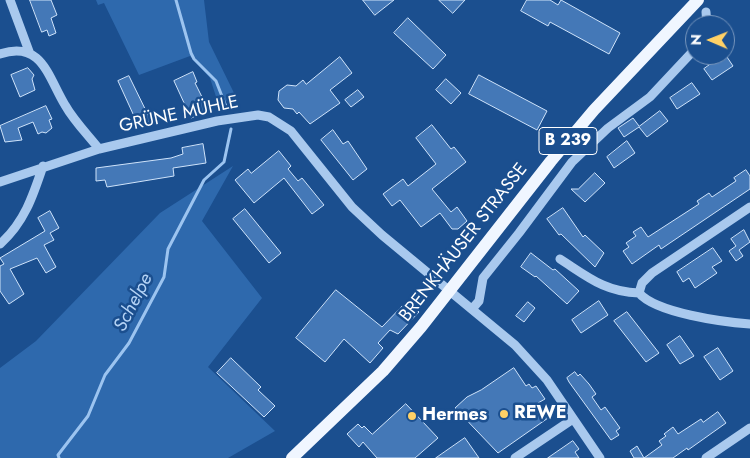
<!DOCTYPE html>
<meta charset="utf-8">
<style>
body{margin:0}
#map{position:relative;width:750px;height:458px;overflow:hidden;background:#1b4f8f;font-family:Jost,sans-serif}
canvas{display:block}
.north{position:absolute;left:685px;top:15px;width:50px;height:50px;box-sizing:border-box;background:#1b4f8f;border:1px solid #7695bc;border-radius:50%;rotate:271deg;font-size:14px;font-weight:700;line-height:20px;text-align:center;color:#fff}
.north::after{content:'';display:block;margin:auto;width:18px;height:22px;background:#ffd166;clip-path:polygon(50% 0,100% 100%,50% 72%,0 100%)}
</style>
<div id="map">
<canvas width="750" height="458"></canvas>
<div class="north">N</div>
</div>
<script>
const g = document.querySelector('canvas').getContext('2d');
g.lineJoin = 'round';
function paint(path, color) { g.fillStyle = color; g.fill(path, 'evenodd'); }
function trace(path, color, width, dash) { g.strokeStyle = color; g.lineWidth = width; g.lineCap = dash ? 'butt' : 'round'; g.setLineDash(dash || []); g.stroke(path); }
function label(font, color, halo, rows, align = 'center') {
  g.font = font + ' Jost,sans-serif'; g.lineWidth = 5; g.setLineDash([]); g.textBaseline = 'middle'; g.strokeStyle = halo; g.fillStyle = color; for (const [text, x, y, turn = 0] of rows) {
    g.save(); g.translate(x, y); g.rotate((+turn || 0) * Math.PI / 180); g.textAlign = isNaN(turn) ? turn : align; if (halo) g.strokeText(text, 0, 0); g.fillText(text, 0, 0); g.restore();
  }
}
paint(new Path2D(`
 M96 0H204L209 42 235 95 219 106 210 78 190 56 139 75 104 3 98 5Z
 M233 166 202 221 262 298 208 367 275 431 228 458H0V368L36 341 160 213Z`), '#2e69ad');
trace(new Path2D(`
 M176 0 191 53 194 59 216 81 227 109
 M59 458 58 455 88 416 105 375 129 343 164 277 168 249 204 180 224 162 231 129`), '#9cc4f0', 3);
const building = new Path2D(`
 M30 0H51L57 15 51 18 56 33 49 36 47 30 42 32Z
 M363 0H394L375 15Z
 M439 0H465L453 13Z
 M527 0H550L558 5 561 0 620 33 609 54 550 22 548 26 521 11Z
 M408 18 446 55 433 69 394 33Z
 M725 54 733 66 712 80 704 69Z
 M340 57 352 73 330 90 340 103 310 124 299 112 297 114 293 109 284 108 278 100 279 91 287 85 296 86 303 80 306 84Z
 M28 68 34 75 32 79 35 90 20 97 11 75Z
 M193 72 197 82 195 83 209 111 191 118 174 81Z
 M479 75 547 111 537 130 469 94Z
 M129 76 151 121 139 127 118 81Z
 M446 79 461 93 451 104 436 90Z
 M692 83 700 94 677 109 670 98Z
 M358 90 364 97 351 107 345 100Z
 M46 106 52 119 49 120 52 128 46 133 42 132 38 134 33 122 18 128 22 140 5 142 0 126Z
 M660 111 668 121 647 137 639 127 624 137 618 128 633 118 639 126Z
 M432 125 451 149 454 147 466 162 432 189 451 212 457 207 467 221 458 229H452L440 213 421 227 400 200 392 206 383 194 403 179 408 186 436 164 416 138Z
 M333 130 343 144 348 141 367 169 353 180 321 140Z
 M627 141 635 153 614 168 607 157Z
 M203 144 206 163 173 168 174 176 107 187 105 180 96 181V168L171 158 183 154 182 148Z
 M279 151 291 166 288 169 298 181 302 178 324 205 312 214 284 178 254 203 235 180 248 169 251 173Z
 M746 170 750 176V189L661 249 659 245 632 264 623 251 629 247 626 243 636 236 633 232 641 227 648 237 699 204 697 201 709 193 712 197 736 181 734 178Z
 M595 173 605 183 585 202 571 189H578Z
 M563 208 583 237 585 235 604 253 595 267 561 234 559 235 547 219Z
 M245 209 281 253 269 263 233 219Z
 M50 211 59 228 50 233 54 240 44 245 56 267 46 273 37 258 10 269 24 294 9 304 0 291V266L4 264 0 258 45 231 38 218Z
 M744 230 750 242 739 250 743 256 736 261 729 251 736 246 731 239Z
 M713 248 722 261 712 267 717 273 695 288 689 278 683 282 677 272Z
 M531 253 553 270 555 269 579 291 567 304 536 276 535 277 521 267Z
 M336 290 382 327 407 301 419 312 398 334 390 330 378 343 383 348 370 363 344 339 325 362 296 338Z
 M599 301 608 315 581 333 572 320Z
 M528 302 535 308 524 322 516 316Z
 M627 312 659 353 646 362 614 321Z
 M680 336 694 356 680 364 667 345Z
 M718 348 733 371 720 380 704 357Z
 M231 358 261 387 258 390 275 406 264 417 217 373Z
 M514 368 526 386 529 384 532 388 536 386 545 399 538 403 548 418 498 453 455 408 467 397 481 390Z
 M575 372 578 376 580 374 589 384 596 394 592 397 601 410 605 407 620 428 616 431 619 435 611 440 569 382 567 378Z
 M406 404 438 438 415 458H377L363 442 359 447 347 434 358 424 362 428 364 426 372 434Z
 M718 412 726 423 688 450 687 448 673 458H634L630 451 637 446 644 458 662 445 659 441 666 436 664 434 673 427 678 434 701 419 703 422Z
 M465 438 479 458H436Z
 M573 441 579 449 575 452 579 458H548Z`);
paint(building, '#4478b7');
trace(building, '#cfe3fa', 1);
trace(new Path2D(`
 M10 0 30 54
 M706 12 707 25
 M0 54C42 40 48 77 65 105 74 121 88 135 99 149
 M0 182 99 149 217 121 258 115 269 117 291 131 352 207 382 235 515 345 547 380 600 458
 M0 244C24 223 33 196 43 166
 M560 259C588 277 605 292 639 293 656 313 723 322 750 324
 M639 293 642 283 652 273 750 207
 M472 309 479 301 483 278 519 233 572 162 608 128 650 97 695 49
 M515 458 573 419
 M706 458 750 428`), '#a9c9ee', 9);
trace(new Path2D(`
 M292 458 383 371 421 327 551 161 594 110 698 0`), '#f0f6ff', 12);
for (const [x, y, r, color] of [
 [504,414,5,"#ffd166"],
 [412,416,5,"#ffd166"]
]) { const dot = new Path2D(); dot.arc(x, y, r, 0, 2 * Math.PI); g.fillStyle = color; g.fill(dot); trace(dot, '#1b4f8f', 2); }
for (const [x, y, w] of [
 [568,141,58]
]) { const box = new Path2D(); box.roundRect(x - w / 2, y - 13.5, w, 27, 4); g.fillStyle = '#1b4f8f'; g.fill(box); trace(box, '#fff', 1); }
label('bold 16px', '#fff', null, [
 ["B 239",568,141]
]);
label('18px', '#fff', '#1b4f8f', [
 ["GRÜNE MÜHLE",179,115,-12],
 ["BRENKHÄUSER STRASSE",464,243,-52]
]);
label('bold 18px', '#fff', '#1b4f8f', [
 ["REWE",514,414],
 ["Hermes",422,416]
], 'left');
label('italic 19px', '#b5d3f5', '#1b4f8f', [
 ["Schelpe",134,303,-63]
]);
</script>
